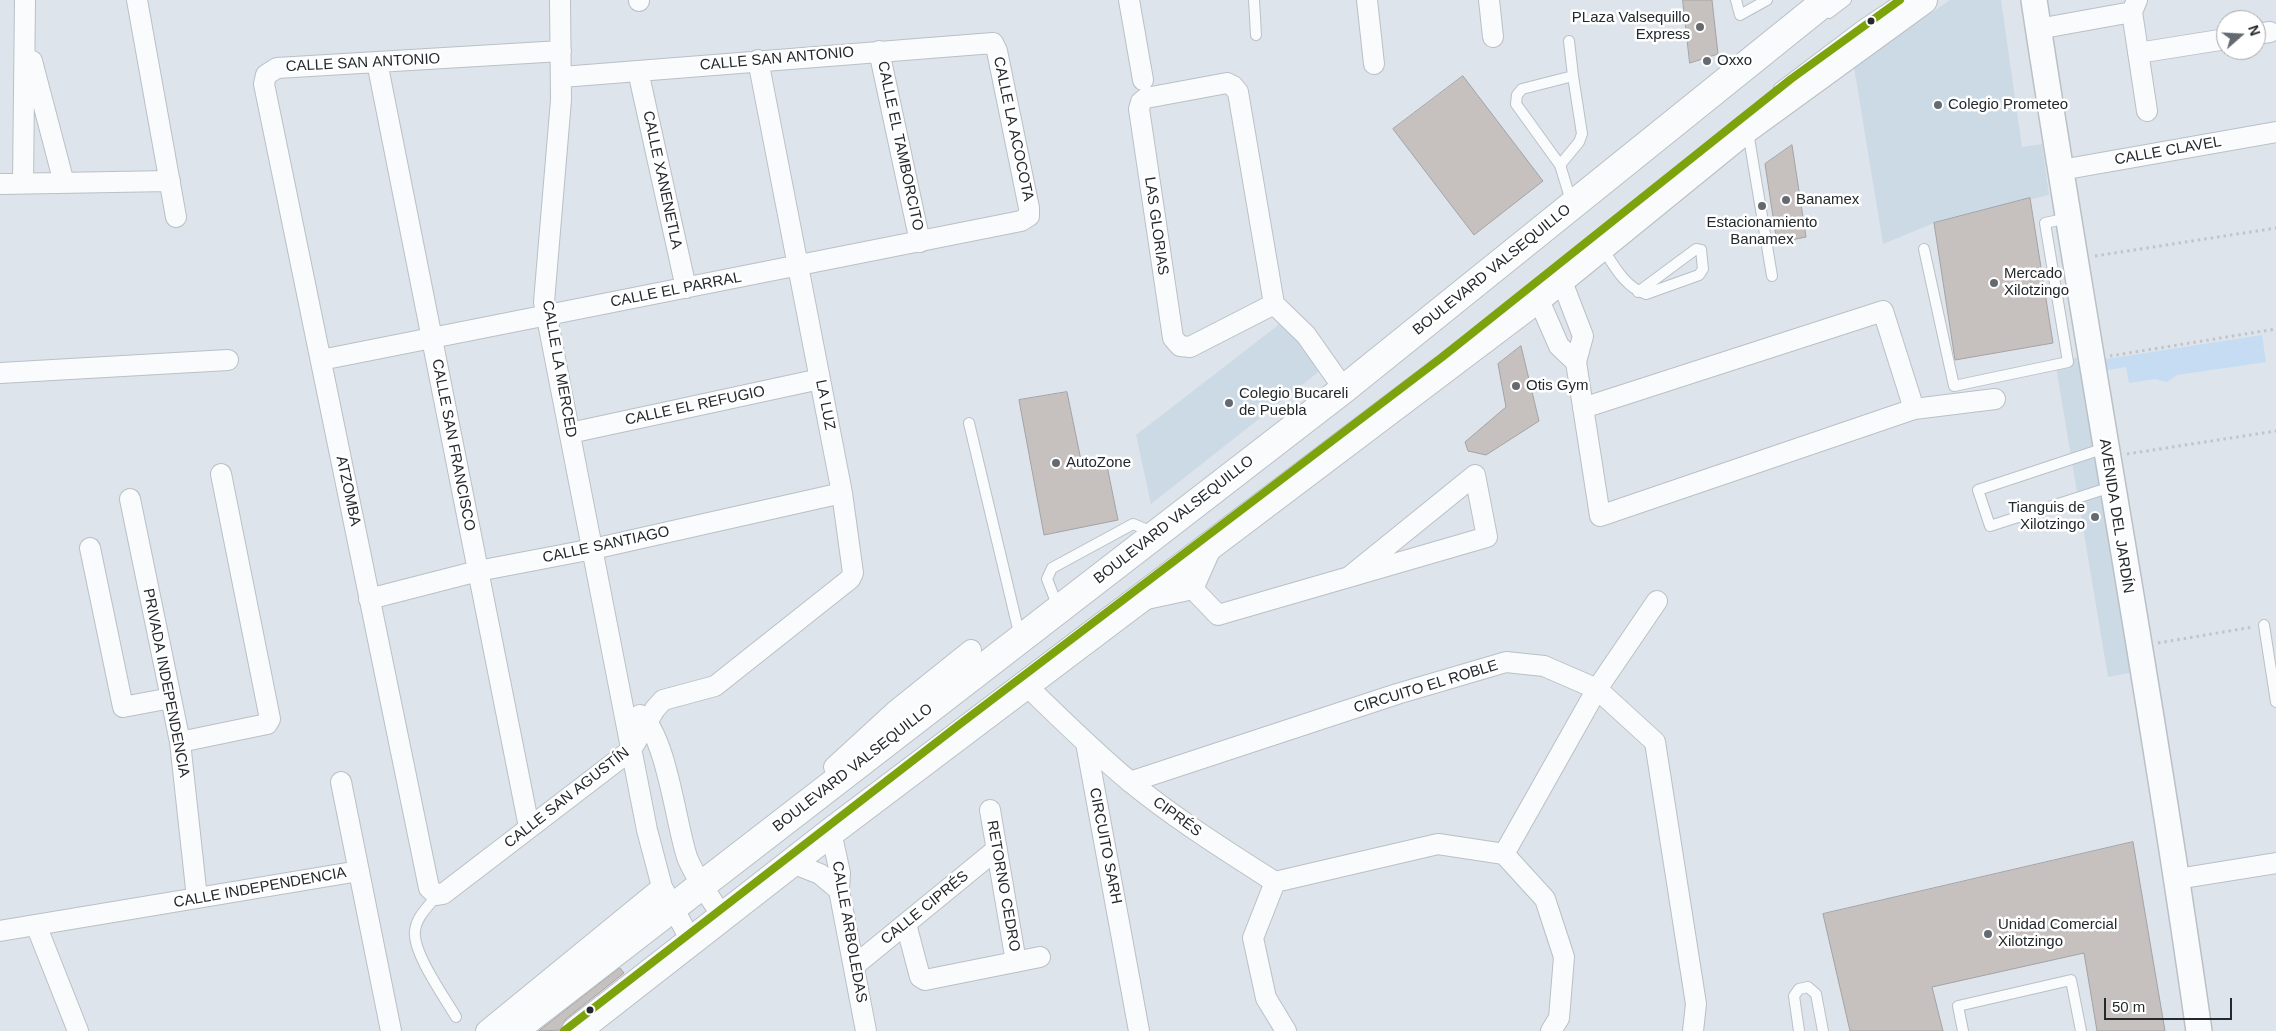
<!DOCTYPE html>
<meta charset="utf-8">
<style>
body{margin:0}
#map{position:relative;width:2276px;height:1031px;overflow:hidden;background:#dde4eb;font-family:Helvetica,sans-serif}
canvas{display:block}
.north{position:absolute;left:2216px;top:10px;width:50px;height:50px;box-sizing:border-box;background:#fff;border:1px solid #a7a9ab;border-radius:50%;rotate:71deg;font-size:14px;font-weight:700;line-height:20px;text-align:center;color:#24292d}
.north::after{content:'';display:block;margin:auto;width:18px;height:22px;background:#656a70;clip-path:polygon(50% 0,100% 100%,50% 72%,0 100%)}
.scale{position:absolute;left:2104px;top:998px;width:128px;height:22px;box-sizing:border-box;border:2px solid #24292d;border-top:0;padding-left:6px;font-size:15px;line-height:18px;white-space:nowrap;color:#24292d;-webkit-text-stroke:4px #fff;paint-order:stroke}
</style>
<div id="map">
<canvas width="2276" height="1031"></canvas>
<div class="north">N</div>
<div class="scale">50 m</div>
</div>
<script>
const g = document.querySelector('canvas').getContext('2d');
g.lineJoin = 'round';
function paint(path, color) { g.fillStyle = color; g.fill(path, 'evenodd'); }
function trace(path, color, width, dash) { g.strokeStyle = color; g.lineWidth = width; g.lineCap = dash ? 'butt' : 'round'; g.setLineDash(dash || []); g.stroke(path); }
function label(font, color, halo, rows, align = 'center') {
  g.font = font + ' Helvetica,sans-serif'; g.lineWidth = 5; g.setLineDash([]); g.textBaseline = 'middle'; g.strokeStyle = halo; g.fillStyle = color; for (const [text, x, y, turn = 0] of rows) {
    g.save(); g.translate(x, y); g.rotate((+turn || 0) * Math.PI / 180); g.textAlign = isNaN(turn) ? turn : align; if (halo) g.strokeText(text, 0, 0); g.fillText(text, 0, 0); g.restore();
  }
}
paint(new Path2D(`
 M1950 0H2001L2022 147 2042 144 2049 195 1934 223 1883 244 1854 67Z
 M1286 319 1321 370 1151 504 1136 435Z
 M2082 357 2135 672 2108 677 2055 361Z`), '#ccdae6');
paint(new Path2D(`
 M2262 335 2266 362 2177 375 2167 382 2155 379 2129 383 2126 367 2102 371 2100 360Z`), '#c5dcf2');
const building = new Path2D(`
 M1683 0H1712L1718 54 1690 63Z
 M1463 76 1543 181 1474 235 1393 129Z
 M1792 145 1806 237 1777 243 1765 164Z
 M2030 198 2053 343 1955 360 1934 223Z
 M1521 346 1539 421 1486 455 1468 451 1465 442 1506 407 1498 364Z
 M1067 392 1082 465 1106 461 1118 520 1044 535 1019 400Z
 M2133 842 2165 1031H2097L2084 953 1932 987 1943 1031H1850L1823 914Z
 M620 968 624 973 566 1019 561 1030 539 1031Z`);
paint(building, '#c6c0be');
trace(building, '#a3a3a5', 1);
const service = new Path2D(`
 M1254 0 1256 35
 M1736 0 1740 15 1767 0
 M1829 13 1846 0
 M1569 41 1573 76 1522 89 1517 95 1516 104 1560 165 1572 204
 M1779 88 1861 26 1900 0
 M1748 132 1772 276
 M1560 165 1579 142 1582 134 1573 76
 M1602 247C1613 264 1625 288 1646 294L1699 275 1703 269 1701 250 1696 249 1638 292
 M1924 249 1954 386 2068 362 2045 223 2068 218
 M969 423 1020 637
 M2105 448 1978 490 1990 526 2111 487
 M1058 607 1047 579 1052 568 1133 524 1155 533
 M2264 625 2276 702
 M437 895C429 906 416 917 415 931 412 952 445 998 456 1017
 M1799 1031 1794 996 1799 989 1808 987 1816 994 1823 1031
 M1963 1031 1958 1006 2071 980 2081 1031`);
const minor = new Path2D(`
 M137 0 176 217
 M560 0 561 100 544 302 647 830 662 887 691 941
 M639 0V1
 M1129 0 1143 80
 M1367 0 1374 64
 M1489 0 1493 37
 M2137 0 2132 12 2147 111
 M2038 29 2132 12
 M2256 34 2270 32
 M561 51 277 68 266 75 264 84 429 888 437 895 443 894 631 750 655 709 663 700 715 686 850 579 853 573 842 493 758 60
 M879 51 920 242
 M2138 53 2226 39
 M32 61 64 183
 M377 62 529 827
 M638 71 686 288
 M2061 170 2276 132
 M23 183 25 0
 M0 184 170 181
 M1561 279 1583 336 1576 362 1600 516 1914 409 1995 399
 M1538 298 1559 346 1576 362
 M1274 304 1190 347 1180 346 1173 338 1139 109 1141 102 1146 98 1227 83 1233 86 1238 92 1274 304 1306 335 1344 389
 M321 360 1021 221 1029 216V208L997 51 993 43 562 77
 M0 373 228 360
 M1583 408 1883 311 1914 409
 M570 433 820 379
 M130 499 180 742 197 898
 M90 548 123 707 171 698
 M1193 589 1218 615 1487 537 1475 475 1349 577
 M369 599 478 571 593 549 842 493
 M1142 600 1193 589 1213 544
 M1025 684C1059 717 1092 750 1128 780 1174 818 1225 850 1275 882
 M640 715C666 734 676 824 687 857 694 876 712 900 722 916
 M180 742 267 724 270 719 221 474
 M1086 743 1139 1031
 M834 767 895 711 971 650
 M341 782 391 1031
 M1130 782 1397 694 1506 662 1544 666 1597 689 1655 742 1696 1004 1693 1031
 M990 810 1016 962
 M831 832 840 873 839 890 866 1031
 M1504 854 1597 689 1657 601
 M792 863 820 874 839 890
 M2177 879 2276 863
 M1275 882 1438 844 1504 854 1545 899 1564 957 1559 1018 1551 1031
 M1275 882 1253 938 1266 998 1286 1031
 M906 924 920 977 925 980 1040 957
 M36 925 78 1031
 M0 931 359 871
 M854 966 997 849
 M486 1031 662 887`);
const tertiary = new Path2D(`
 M2034 0C2086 344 2150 686 2199 1031`);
const primary = new Path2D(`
 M513 1031 1344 389 1827 0
 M576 1031 831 832 1538 298 1747 128 1923 0`);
trace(service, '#bac0c6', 12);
trace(minor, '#bac0c6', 22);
trace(tertiary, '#bac0c6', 28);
trace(primary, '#bac0c6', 30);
trace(new Path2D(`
 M2095 256 2276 228
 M2110 356 2276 329
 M2127 454 2276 431
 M2158 643 2253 627`), '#c2c5c7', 3, [2.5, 4]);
trace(service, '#fafbfc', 10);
trace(minor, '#fafbfc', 20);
trace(tertiary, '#fafbfc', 25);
trace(primary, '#fafbfc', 28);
trace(new Path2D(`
 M564 1031 960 724 1441 358 1791 79 1900 0`), '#7ca30b', 8);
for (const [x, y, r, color] of [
 [1871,21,4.5,"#24292d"],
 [1700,27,5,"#656a70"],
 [1707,61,5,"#656a70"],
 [1938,105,5,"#656a70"],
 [1786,200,5,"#656a70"],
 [1762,206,5,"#656a70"],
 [1994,283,5,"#656a70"],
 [1516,386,5,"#656a70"],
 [1229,403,5,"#656a70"],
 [1056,463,5,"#656a70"],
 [2095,517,5,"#656a70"],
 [1988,934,5,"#656a70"],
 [590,1010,4.5,"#24292d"]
]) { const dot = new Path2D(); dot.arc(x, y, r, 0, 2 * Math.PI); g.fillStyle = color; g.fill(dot); trace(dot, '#fff', 2); }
label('15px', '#24292d', '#fff', [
 ["PLaza Valsequillo",1690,18,"right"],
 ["Express",1690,35,"right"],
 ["Oxxo",1717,61],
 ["Colegio Prometeo",1948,105],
 ["Banamex",1796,200],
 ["Estacionamiento",1762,223,"center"],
 ["Banamex",1762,240,"center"],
 ["Mercado",2004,274],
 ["Xilotzingo",2004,291],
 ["Otis Gym",1526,386],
 ["Colegio Bucareli",1239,394],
 ["de Puebla",1239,411],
 ["AutoZone",1066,463],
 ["Tianguis de",2085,508,"right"],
 ["Xilotzingo",2085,525,"right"],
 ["Unidad Comercial",1998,925],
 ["Xilotzingo",1998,942]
], 'left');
label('15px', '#24292d', '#fff', [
 ["CALLE SAN ANTONIO",777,59,-5],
 ["CALLE SAN ANTONIO",363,63,-3],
 ["CALLE LA ACOCOTA",1013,129,78],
 ["CALLE EL TAMBORCITO",900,146,78],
 ["CALLE CLAVEL",2168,151,-10],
 ["CALLE XANENETLA",662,180,78],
 ["LAS GLORIAS",1156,226,82],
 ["BOULEVARD VALSEQUILLO",1492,270,-39],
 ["CALLE EL PARRAL",676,290,-11],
 ["CALLE LA MERCED",559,369,80],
 ["LA LUZ",825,405,79],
 ["CALLE EL REFUGIO",695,406,-12],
 ["CALLE SAN FRANCISCO",453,445,79],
 ["ATZOMBA",348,491,78],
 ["AVENIDA DEL JARDÍN",2116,516,81],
 ["BOULEVARD VALSEQUILLO",1174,520,-38],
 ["CALLE SANTIAGO",606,545,-12],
 ["PRIVADA INDEPENDENCIA",166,683,79],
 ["CIRCUITO EL ROBLE",1426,687,-17],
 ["BOULEVARD VALSEQUILLO",853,768,-38],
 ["CALLE SAN AGUSTÍN",567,798,-38],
 ["CIPRÉS",1177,817,36],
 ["CIRCUITO SARH",1105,846,79],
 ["RETORNO CEDRO",1003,886,80],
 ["CALLE INDEPENDENCIA",260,888,-10],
 ["CALLE CIPRÉS",925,908,-39],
 ["CALLE ARBOLEDAS",849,932,80]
]);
</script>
